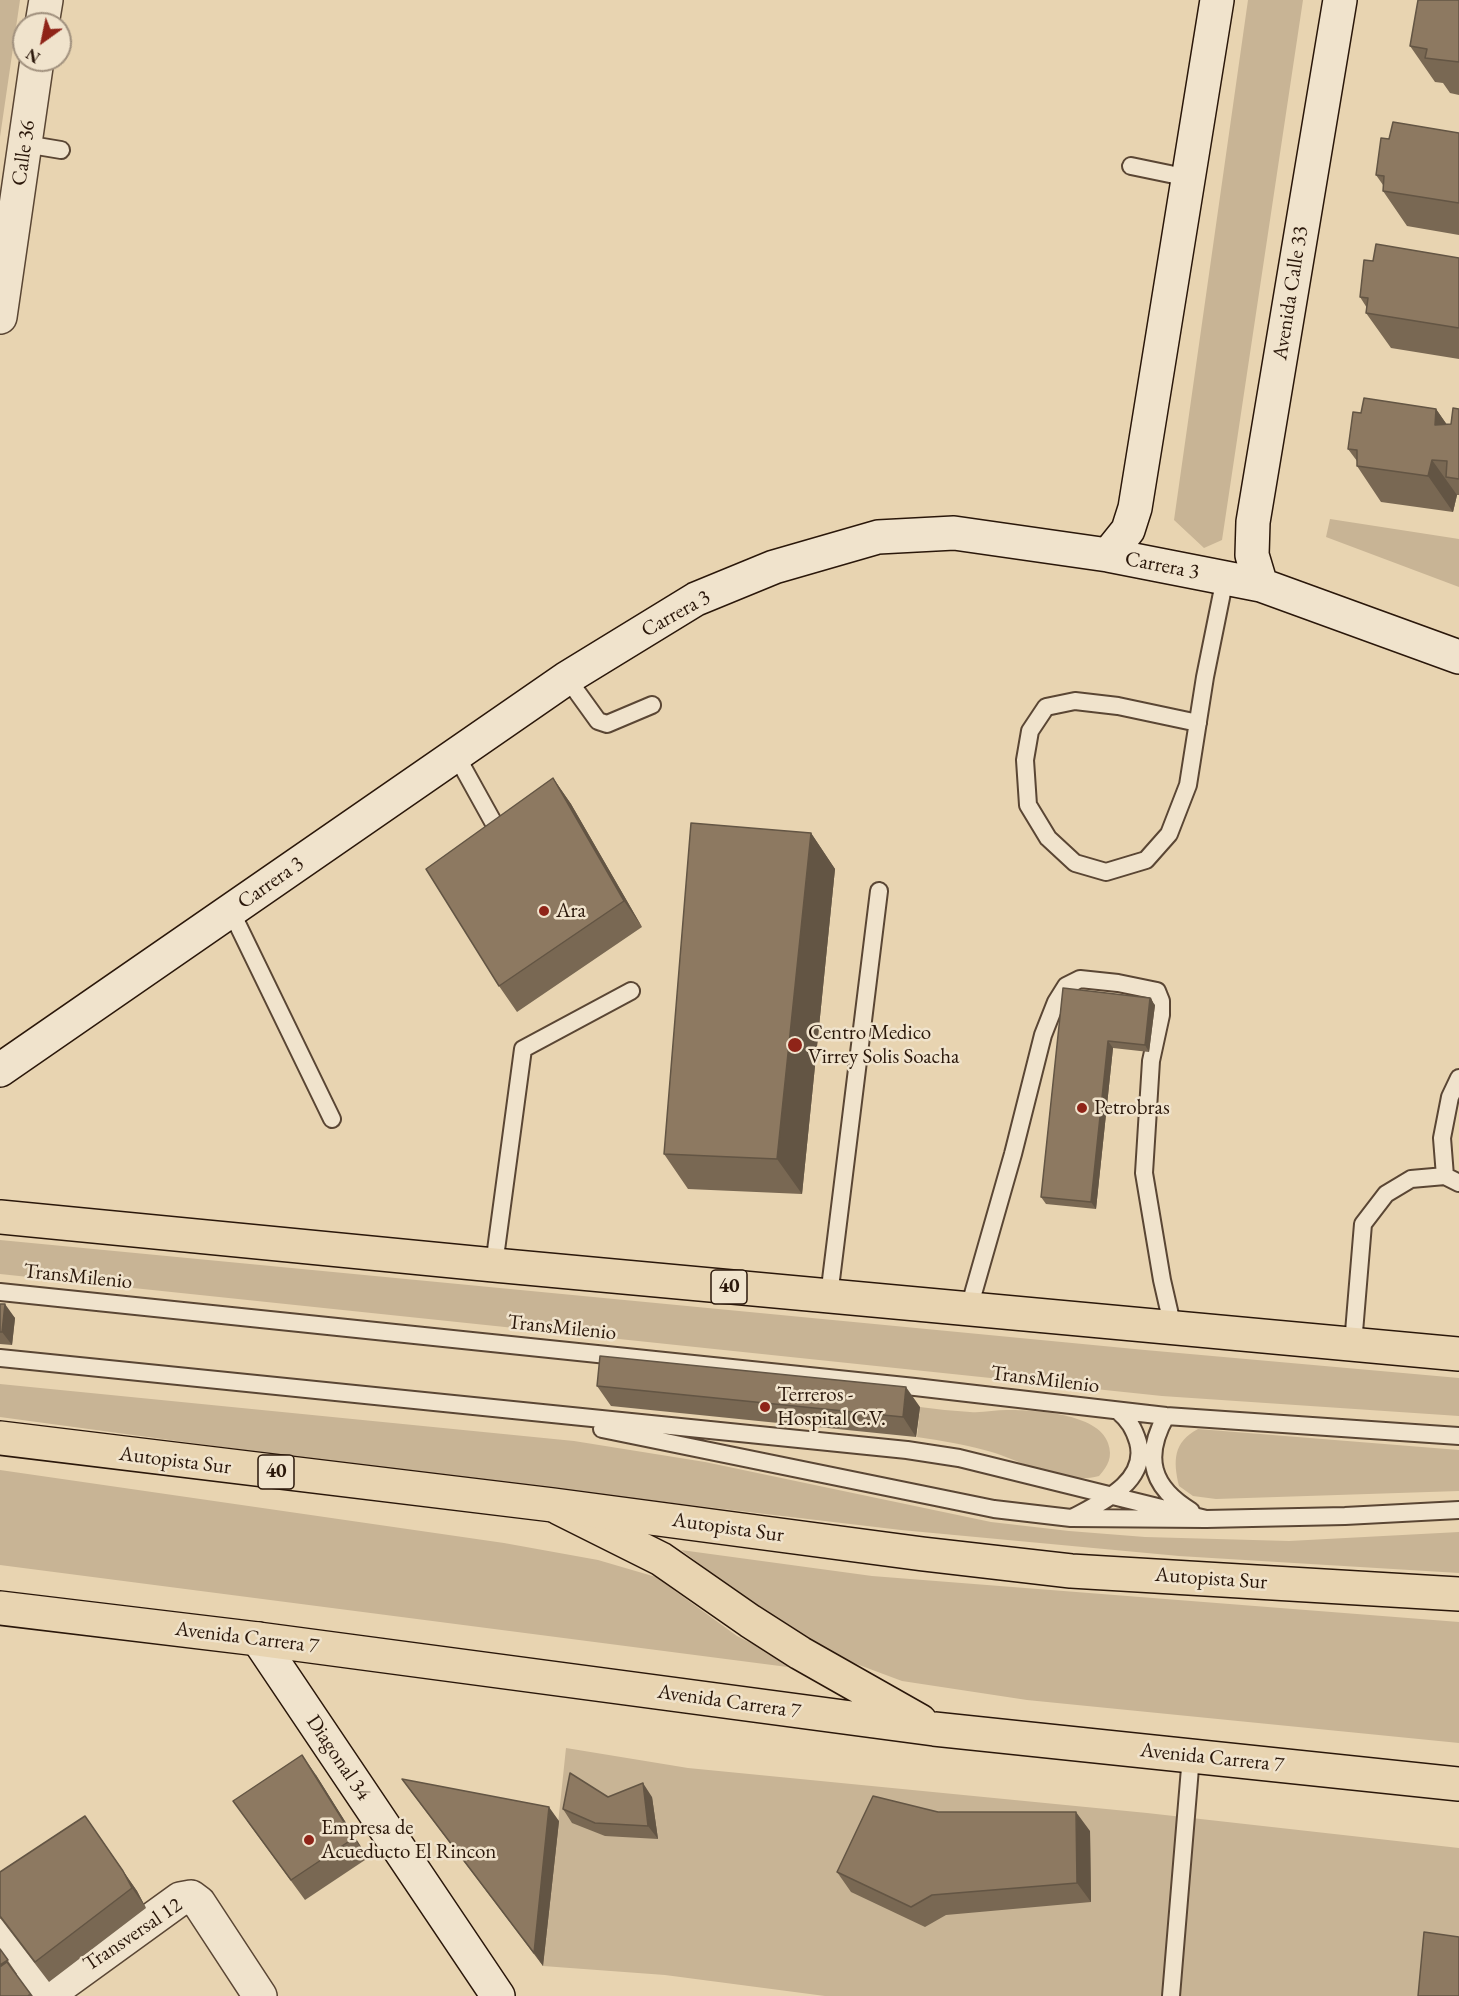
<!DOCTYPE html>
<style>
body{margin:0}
#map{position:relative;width:1459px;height:1996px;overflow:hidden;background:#e8d4b1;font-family:"EB Garamond",serif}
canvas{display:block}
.north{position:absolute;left:12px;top:12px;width:60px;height:60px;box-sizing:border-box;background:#f0e3cc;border:2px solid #a1917e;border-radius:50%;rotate:213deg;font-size:16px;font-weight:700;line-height:24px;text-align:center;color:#2a170a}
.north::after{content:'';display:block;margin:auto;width:21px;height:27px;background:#8f2418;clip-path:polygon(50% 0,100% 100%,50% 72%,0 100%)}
</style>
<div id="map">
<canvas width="1459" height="1996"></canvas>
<div class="north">N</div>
</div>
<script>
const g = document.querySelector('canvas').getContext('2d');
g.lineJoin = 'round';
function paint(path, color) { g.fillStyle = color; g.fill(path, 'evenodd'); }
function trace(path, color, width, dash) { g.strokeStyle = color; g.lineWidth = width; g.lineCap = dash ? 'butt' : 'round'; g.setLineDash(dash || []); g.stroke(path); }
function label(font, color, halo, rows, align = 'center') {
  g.font = font + ' "EB Garamond",serif'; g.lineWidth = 5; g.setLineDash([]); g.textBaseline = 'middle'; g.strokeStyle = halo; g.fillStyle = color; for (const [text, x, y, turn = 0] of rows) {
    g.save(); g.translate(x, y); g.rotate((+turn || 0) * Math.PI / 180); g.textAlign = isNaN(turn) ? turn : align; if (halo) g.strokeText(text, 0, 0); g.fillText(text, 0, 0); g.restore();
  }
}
paint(new Path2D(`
 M0 0H20L0 137Z
 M1248 0H1303L1222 540 1204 548 1174 520Z
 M1330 519 1459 539V587L1326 537Z
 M0 1240 1145 1350 1459 1378V1416L1162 1396 0 1274Z
 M0 1384 574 1441 705 1462 991 1522 1069 1531 1145 1537 1289 1541 1459 1532V1573L1179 1556 901 1530 384 1469 0 1417Z
 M920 1407C936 1409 953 1411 970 1412 983 1413 995 1410 1007 1410 1034 1410 1098 1413 1108 1443 1113 1457 1108 1466 1099 1476 1065 1485 1027 1464 995 1453 969 1445 943 1441 917 1437Z
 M1198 1429 1459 1450V1491L1216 1499 1193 1496 1179 1486C1173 1461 1173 1442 1198 1429Z
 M0 1470 504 1543 598 1560 656 1577 737 1636 803 1669 0 1565Z
 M681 1550 872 1576 1459 1622V1743L1027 1700 902 1681 843 1659 759 1609Z
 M566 1748 688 1768 1147 1813 1459 1848V1996H825L665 1975 543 1966Z`), '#c8b495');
const lane = new Path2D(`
 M25 144 61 150
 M1131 166 1189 178
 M567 678 598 721 607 724 652 705
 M1198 723 1118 706 1075 701 1046 707 1030 731 1025 760 1028 805 1048 838 1075 863 1106 872 1146 860 1169 834 1188 785 1205 677 1225 578
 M456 755 497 829
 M231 911 332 1119
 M1459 1078 1450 1097 1442 1138 1445 1176 1459 1183
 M494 1265 523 1049 631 991
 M0 1292 915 1387 1166 1416 1459 1436
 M829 1296 879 891
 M969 1308 1013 1154 1043 1035 1056 1002 1066 986 1080 979 1118 983 1157 991 1161 1001V1015L1151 1061 1144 1173 1162 1280 1173 1328
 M1353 1344 1363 1224 1386 1194 1411 1179 1445 1176
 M0 1358 907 1450 959 1458 1206 1519
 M1166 1416C1143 1457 1151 1487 1191 1511
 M602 1429 994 1509 1071 1518 1206 1519 1345 1516 1459 1510
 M1072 1518C1100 1503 1149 1482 1138 1442 1134 1429 1129 1420 1118 1411
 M1171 1996 1191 1756`);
const street = new Path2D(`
 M42 24 46 0
 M0 317 37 60
 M0 1935 45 1996
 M46 1996 180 1899 191 1897 199 1903 260 1996`);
const secondary = new Path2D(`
 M1108 555 1128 530 1135 508 1217 0
 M1261 585 1252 555 1253 522 1340 0
 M0 1070 567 678 696 599 774 567 878 537 954 533 1108 555 1261 585 1459 657
 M258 1639 498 1996`);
const primary = new Path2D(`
 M559 1508 661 1559 750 1621 800 1653 920 1721
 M0 1608 258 1639 934 1729 1459 1784`);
const highway = new Path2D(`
 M0 1217 494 1265 1459 1354
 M0 1438 553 1505 923 1554 1071 1571 1459 1594`);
trace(lane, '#5a4634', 20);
trace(street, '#5a4634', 36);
trace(secondary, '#2a170a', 36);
trace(primary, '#2a170a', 36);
trace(highway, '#2a170a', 36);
trace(lane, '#f0e3cc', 16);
trace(street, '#f0e3cc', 33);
trace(secondary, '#f0e3cc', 33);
trace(primary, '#e8d4b1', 33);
trace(highway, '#e8d4b1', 33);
paint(new Path2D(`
 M1459 0V95L1450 93 1443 83 1435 82 1410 46Z
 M1459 133V235L1407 226 1383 191V185L1376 175 1389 139Z
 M1459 258V359L1391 348 1366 313 1367 308 1360 297 1373 261Z
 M1436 409 1447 425 1451 424 1459 409V495H1457L1453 512 1381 502 1357 466V461L1348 449 1361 413Z
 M553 778 571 804 642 927 517 1012 499 986Z
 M811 833 835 869 802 1194 688 1189 664 1154Z
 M1063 988 1155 1005 1149 1052 1113 1048 1096 1209 1046 1204 1041 1197Z
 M0 1304 15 1318 12 1345 0 1344Z
 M597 1386 920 1407 916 1437 611 1406Z
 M316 1775 368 1858 305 1900 247 1821Z
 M402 1779 559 1821 543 1966 412 1793Z
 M608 1797H652L658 1839 605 1836 572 1823 563 1809Z
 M85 1816 137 1891 146 1908 49 1982 0 1918V1872Z
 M1090 1831 1091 1902 946 1915 925 1927 851 1892 837 1872Z
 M0 1949 17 1974 0 1996Z`), '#796853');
paint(new Path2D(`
 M1436 409 1459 442 1435 425Z
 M1432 460 1457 495 1453 512 1428 476Z
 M553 778 571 804 642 927 624 901Z
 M811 833 835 869 802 1194 777 1159Z
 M1150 998 1155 1005 1149 1052 1145 1045Z
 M1108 1041 1113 1048 1096 1209 1091 1202Z
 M5 1304 15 1318 12 1345 2 1332Z
 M906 1387 920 1407 916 1437 903 1417Z
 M302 1755 316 1775 368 1858 354 1838Z
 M643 1783 652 1797 658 1839 648 1826Z
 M549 1807 559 1821 543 1966 534 1953Z
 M1076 1812 1090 1831 1091 1902 1077 1883Z
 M85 1816 137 1891 146 1908 132 1888Z`), '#635544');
const building = new Path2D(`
 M1418 0H1459V62L1425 58 1427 49 1410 46Z
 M1393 122 1459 133V203L1383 191 1384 176 1376 175 1381 138 1389 139Z
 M1376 244 1459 258V328L1366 313 1368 298 1360 297 1364 260 1373 261Z
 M1364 398 1436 409 1435 425 1451 424 1453 408 1459 409V479L1446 477 1447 461 1432 460 1428 476 1357 466V450L1348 449 1353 412 1361 413Z
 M553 778 624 901 499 986 426 869Z
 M691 823 811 833 777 1159 664 1154Z
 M1063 988 1150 998 1145 1045 1108 1041 1091 1202 1041 1197Z
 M0 1304H5L2 1332H0Z
 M600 1356 906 1387 903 1417 597 1386Z
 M302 1755 354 1838 291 1880 233 1801Z
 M570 1773 608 1797 643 1783 648 1826 595 1823 563 1809Z
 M402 1779 549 1807 534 1953Z
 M873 1796 938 1812H1076L1077 1883 932 1895 911 1907 837 1872Z
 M85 1816 123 1871 132 1888 35 1962 0 1916V1872Z
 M1424 1932 1459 1937V1996H1418Z
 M0 1949 8 1960 0 1965Z
 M7 1962 32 1996 29 1995 28 1996H0V1967Z`);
paint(building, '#8d7961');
trace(building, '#635544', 1.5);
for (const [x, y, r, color] of [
 [544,911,6,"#8f2418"],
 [795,1045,8,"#8f2418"],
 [1082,1108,6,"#8f2418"],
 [765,1407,6,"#8f2418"],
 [309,1840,6,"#8f2418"]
]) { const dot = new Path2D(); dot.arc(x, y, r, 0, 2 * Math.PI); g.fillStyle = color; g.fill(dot); trace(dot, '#f0e3cc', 2); }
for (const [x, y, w] of [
 [729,1287,36],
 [276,1472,36]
]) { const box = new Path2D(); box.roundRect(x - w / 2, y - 17, w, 34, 4.5); g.fillStyle = '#f0e3cc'; g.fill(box); trace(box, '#2a170a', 1.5); }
label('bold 20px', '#2a170a', null, [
 ["40",729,1287],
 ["40",276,1472]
]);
label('21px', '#2a170a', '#f0e3cc', [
 ["Calle 36",24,153,-82],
 ["Avenida Calle 33",1291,293,-81],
 ["Carrera 3",1162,566,11],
 ["Carrera 3",676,614,-29],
 ["Carrera 3",271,883,-35],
 ["TransMilenio",78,1277,6],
 ["TransMilenio",562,1328,6],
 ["TransMilenio",1045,1380,7],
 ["Autopista Sur",175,1461,7],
 ["Autopista Sur",728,1528,8],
 ["Autopista Sur",1211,1579,4],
 ["Avenida Carrera 7",247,1638,7],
 ["Avenida Carrera 7",729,1702,8],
 ["Diagonal 34",338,1758,56],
 ["Avenida Carrera 7",1212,1758,6],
 ["Transversal 12",133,1935,-34]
]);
label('21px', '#2a170a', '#f0e3cc', [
 ["Ara",556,911],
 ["Centro Medico",808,1033],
 ["Virrey Solis Soacha",808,1057],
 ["Petrobras",1094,1108],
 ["Terreros -",777,1395],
 ["Hospital C.V.",777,1419],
 ["Empresa de",321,1828],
 ["Acueducto El Rincon",321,1852]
], 'left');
</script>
